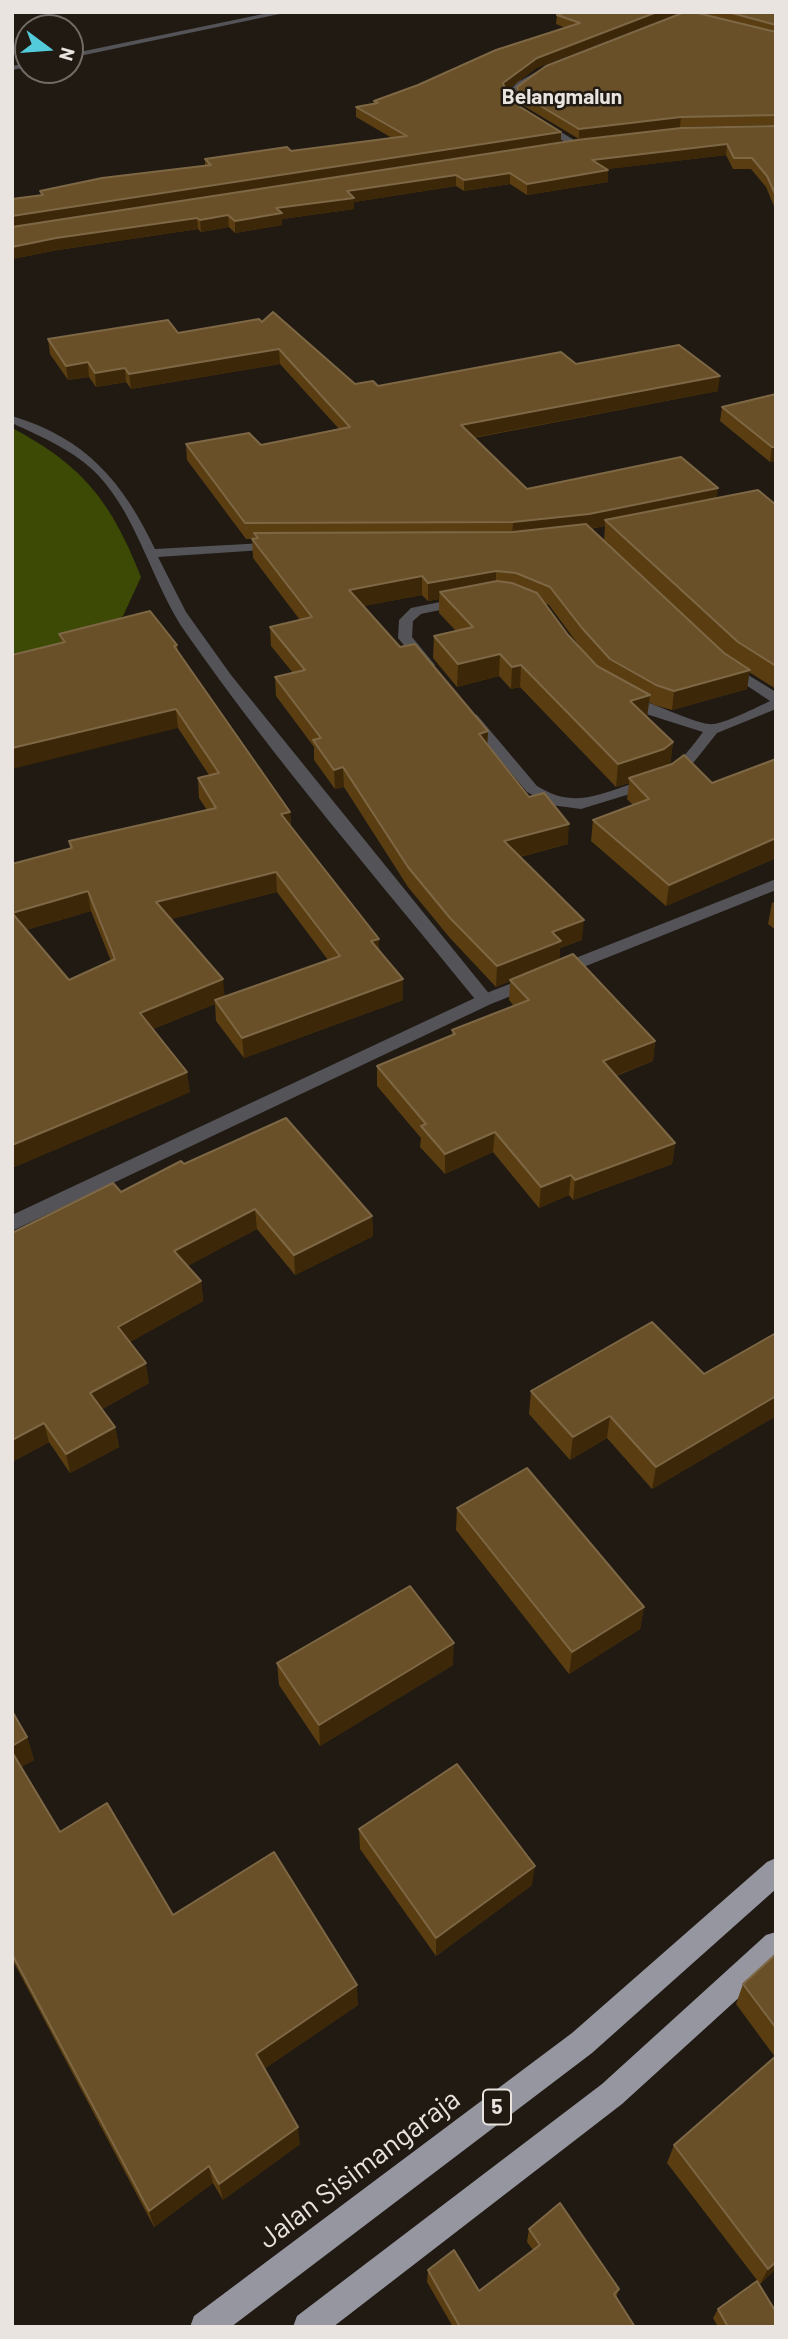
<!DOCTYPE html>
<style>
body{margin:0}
#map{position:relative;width:788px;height:2339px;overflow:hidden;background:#201a12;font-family:Barlow,sans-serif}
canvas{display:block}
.frame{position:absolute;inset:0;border:14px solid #e9e4df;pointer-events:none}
.north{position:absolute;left:14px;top:14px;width:70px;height:70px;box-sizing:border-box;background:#201a12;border:2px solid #706b64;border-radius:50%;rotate:106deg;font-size:19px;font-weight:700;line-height:28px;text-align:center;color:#e9e4df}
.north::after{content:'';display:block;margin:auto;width:24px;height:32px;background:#53cbda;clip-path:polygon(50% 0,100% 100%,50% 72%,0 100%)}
</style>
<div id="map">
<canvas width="788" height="2339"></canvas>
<div class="frame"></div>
<div class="north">N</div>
</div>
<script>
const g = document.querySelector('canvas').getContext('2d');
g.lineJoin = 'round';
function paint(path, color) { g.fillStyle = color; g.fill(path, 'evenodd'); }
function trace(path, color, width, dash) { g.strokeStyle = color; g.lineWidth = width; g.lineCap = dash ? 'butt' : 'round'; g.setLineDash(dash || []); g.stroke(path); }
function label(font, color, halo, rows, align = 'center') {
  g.font = font + ' Barlow,sans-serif'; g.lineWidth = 5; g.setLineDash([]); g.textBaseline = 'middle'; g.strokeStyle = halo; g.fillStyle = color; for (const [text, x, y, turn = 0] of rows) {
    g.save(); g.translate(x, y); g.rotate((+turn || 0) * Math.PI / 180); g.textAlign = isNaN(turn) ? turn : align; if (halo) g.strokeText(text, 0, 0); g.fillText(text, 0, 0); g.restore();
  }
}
paint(new Path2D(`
 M12 428C84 466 111 502 141 577L123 616 88 635 12 666Z`), '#3c4a05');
paint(new Path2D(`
 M273 12H289L70 58V54Z
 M28 63V67L12 70V66Z
 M543 68 550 70 512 96 517 105 579 143V147H573L511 109 504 96 518 82Z
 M12 416C86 438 123 482 155 549L283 542 284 545 278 549 158 557 186 612 231 675 491 996 494 1000 491 1004H479C380 882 276 762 186 633 152 584 139 519 98 475 75 451 42 437 12 423Z
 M464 597 471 601 469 604 421 614 413 621 412 637 435 665 428 669 423 668 398 638 399 620 411 608Z
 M727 662 776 692V709L717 733 694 762 669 782 581 809 551 805 527 792 465 718 472 714 477 715 537 786C569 806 592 798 625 786 639 782 653 780 666 771 681 761 692 747 703 732L643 713 623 701V695C632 693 690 722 709 724 721 726 757 707 770 701L722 669V663Z`), '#535358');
paint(new Path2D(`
 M776 879V890L491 1004 12 1231V1215L479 996Z`), '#535358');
paint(new Path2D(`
 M776 1858V1889L592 2053 231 2327H190L194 2316 572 2033 767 1862Z
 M776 1932V1964L622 2104 333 2327H293L297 2316 602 2084 766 1935Z`), '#9696a1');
paint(new Path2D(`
 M567 12H678L676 14 536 68 506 91 509 100 561 132V142L776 126V211L766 187 751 169H733L726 155 607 169 608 182 527 195 510 184 464 191 456 186 354 202V209L282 219V225L235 233 229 227 201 232 198 229 58 250 12 259V199L41 195 40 191 205 166V159L291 151 392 138 356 117V107L374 104V101L418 85 566 28 556 24 557 15Z
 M701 12H776V125L680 127 579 139 519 103 516 98 517 87 701 14Z
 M262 322 355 384 378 386 576 364 718 391 474 438 527 489 716 498 776 505V689L749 672 747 689 672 710 654 705 649 702 647 717 673 742 670 765 712 783 776 759V858L666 906 591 841 593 820 633 805 627 799 629 783 616 787 520 687 511 689 499 676 457 687 433 658 434 636 456 631 439 613V599L428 601 422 595 363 606 400 647 488 731 487 744 529 797 568 844 520 857 582 940 560 948 559 960 655 1041 653 1061 616 1076 675 1143 672 1164 573 1200 569 1195 539 1208 493 1152 445 1174 420 1147 421 1138 377 1086V1066L452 1035V1030L514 1006 509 1000 510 981 496 987 450 938 408 887 344 787 335 789 314 760V747L276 696 275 677 293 673 271 646 270 627 300 620 253 558 252 539H255H246L187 460 186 444 261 445 339 429 280 364 131 389 126 382 96 387 89 377 68 380 50 354 48 339 178 333ZM605 526 604 540 727 655 590 529ZM544 603 549 605 580 647 568 635Z
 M776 394V461L770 462 720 421 722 407Z
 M59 634 177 645 178 652 290 812 291 827 379 951 403 1000 244 1058 216 1021 215 1004 153 1029 190 1092 12 1168V864L70 848 69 841 207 810 199 798 198 778 209 775 178 728 61 643ZM277 892 328 960 225 996 171 919ZM91 911 111 961 69 980 26 930Z
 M776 901V930L768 924 772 903Z
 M184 1164 372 1216 373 1236 295 1275 257 1229 187 1266 201 1281 203 1301 130 1342 149 1383 102 1409 115 1427 119 1447 70 1473 49 1442 12 1462 121 1192Z
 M776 1333V1416L652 1489 607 1438 570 1460 529 1414 531 1391 704 1374Z
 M457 1508 644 1607 640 1629 569 1674 456 1530Z
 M277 1663 453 1665 320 1746 279 1685Z
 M12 1711 27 1737 34 1760 21 1767 60 1832 173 1915 358 2005 264 2069 300 2144 223 2200 213 2183 154 2227 12 1959Z
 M359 1829 532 1885 436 1956 360 1849Z
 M776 1954V2269L760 2284 667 2163 674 2145 775 2057 736 2004 743 1984Z
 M529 2229 619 2289 616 2298 635 2327H453L427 2282 428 2270 479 2291 533 2250 527 2242Z
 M718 2309 776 2327H718L713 2318Z`), '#5a3e12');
paint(new Path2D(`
 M657 12H678L676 14 536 68 502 93 503 83 537 58Z
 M681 117 680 127 579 139V129Z
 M561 132V143L12 227V216Z
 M727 144 726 155 592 171V160Z
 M608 170V182L527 195V184Z
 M510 173V184L464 191V180Z
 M456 175V186L354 202V209L282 219V225L235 233V221L276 208 347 191Z
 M228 215 229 227 201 232 200 220Z
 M197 218 198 229 58 250 12 259V247L56 238Z
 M279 349 280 364 131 389 129 374Z
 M88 362 89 377 68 380 66 366Z
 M125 368 126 382 96 387 95 373Z
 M720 376 718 391 460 440 461 425Z
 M772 447H776V461L770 462Z
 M718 488 716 504 605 520V526L588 529 512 537 513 522Z
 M496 571V589L440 592 439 599 428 601V583Z
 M422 576V595L349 609V590Z
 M500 654 499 676 457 687 458 664Z
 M521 665 520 687 511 689 512 667Z
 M750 670 747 689 672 710 674 691Z
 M650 695 647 717 630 701Z
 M176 709 178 728 12 769V748Z
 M488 731 487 751 479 734Z
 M673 742 670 765 629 778V783L616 787 618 764Z
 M343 767 344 787 335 789 334 770Z
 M290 812 291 832 281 814Z
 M569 824 568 844 503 861 504 841Z
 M776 838V858L666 906 669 885Z
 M276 872 277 892 159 922 156 902Z
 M88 891 91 911 16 933 12 913Z
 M584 920 582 940 560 948 559 962 496 987 497 966 552 932Z
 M379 939V959L371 941Z
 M223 979 225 1000H215V1004L143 1033 140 1013Z
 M403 979V1000L244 1058 242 1038Z
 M655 1041 653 1061 601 1081 603 1061Z
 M187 1072 190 1092 12 1168V1145Z
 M495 1132 493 1152 445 1174V1154Z
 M675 1143 672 1164 573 1200 575 1180Z
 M571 1175 569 1195 539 1208 541 1187Z
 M255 1209 257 1229 177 1272 174 1251Z
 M372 1216 373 1236 295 1275 294 1255Z
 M201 1281 203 1301 121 1347 118 1327Z
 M146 1363 149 1383 94 1413 90 1393Z
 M776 1396V1416L652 1489 656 1467Z
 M610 1416 607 1438 570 1460 573 1437Z
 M44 1423 49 1442 12 1462V1440Z
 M115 1427 119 1447 70 1473 66 1454Z
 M644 1607 640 1629 569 1674 572 1652Z
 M454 1643 453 1665 320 1746 319 1725Z
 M27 1737 34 1760 17 1770 12 1756V1746Z
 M535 1866 532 1885 436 1956V1938Z
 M357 1985 358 2005 258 2073 256 2054Z
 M298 2127 300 2144 223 2200 219 2184Z
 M209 2166 213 2183 154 2227 149 2211Z
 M776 2262V2269L760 2284 768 2269Z`), '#3c2809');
const building = new Path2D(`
 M567 12H657L537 58 503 83 509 100 561 132 12 216V199L43 195 40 191 102 178 211 165 205 159 287 147 291 151 407 136 356 107 378 103 374 101 418 85 496 50 580 23 557 15Z
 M685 12H693L776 32V115L681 117 579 129 519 93 517 87 546 66Z
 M728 12H776V25Z
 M776 126V196L767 176 752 158H734L727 144 592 160 608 170 527 184 510 173 464 180 456 175 347 191 354 198 276 208 282 213 235 221 228 215 200 220 197 218 56 238 12 247V227L577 140 681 128Z
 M273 312 355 384 373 381 378 386 561 352 576 364 679 345 720 376 461 425 527 489 681 457 718 488 589 514 513 522 245 523 186 444 249 433 261 445 350 427 279 349 129 374 125 368 95 373 88 362 66 366 48 339 168 320 178 333 259 319 262 322Z
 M776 394V447H772L722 407Z
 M758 490 776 505V666L738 642 605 520Z
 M586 524 724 653 750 670 674 691 656 685 610 659 582 628 550 587 516 573 496 571 428 583 422 576 349 590 400 647 415 644 488 731 479 734 529 797 544 793 569 824 504 841 584 920 552 932 561 941 497 966 450 918 408 867 343 767 334 770 313 740 321 738 275 677 305 670 270 627 312 617 252 539 258 538 254 533 513 532Z
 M497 581 512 583 537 593 568 635 597 666 650 695 630 701 673 742 664 749 618 764 521 665 512 667 500 654 458 664 434 636 473 627 440 592Z
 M150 611 177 645 174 646 290 812 281 814 379 939 371 941 403 979 242 1038 215 1000 340 956 276 872 156 902 223 979 140 1013 187 1072 12 1145V913L69 980 115 959 88 891 12 913V864L72 848 69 841 216 808 198 778 219 773 176 709 12 748V655L65 642 59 634Z
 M684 755 712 783 776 759V838L669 885 593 820 649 799 629 778 672 764Z
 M573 954 655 1041 603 1061 675 1143 575 1180 571 1175 541 1187 495 1132 445 1154 421 1126 426 1124 377 1066 455 1034 452 1030 529 1000 510 980Z
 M286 1118 372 1216 294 1255 255 1209 174 1251 201 1281 118 1327 146 1363 90 1393 115 1427 66 1454 44 1423 12 1440V1233L113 1183 121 1192 181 1161 184 1164Z
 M652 1322 704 1374 776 1333V1396L656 1467 610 1416 573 1437 531 1391Z
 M527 1468 644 1607 572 1652 457 1508Z
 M410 1586 454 1643 319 1725 277 1663Z
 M12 1711 27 1737 12 1746Z
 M12 1752 60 1832 107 1803 173 1915 274 1852 357 1985 256 2054 298 2127 219 2184 209 2166 149 2211 12 1954Z
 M457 1764 535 1866 436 1938 359 1829Z
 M776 1954V2028L743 1984Z
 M776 2056V2262L768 2269 674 2145Z
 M560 2203 619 2289 614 2294 635 2327H460L428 2270 454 2250 479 2291 540 2245 529 2229Z
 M757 2281 776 2312V2327H728L718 2309Z`);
paint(building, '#695028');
trace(building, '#7d6745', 2);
label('bold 21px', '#e9e4df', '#201a12', [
 ["Belangmalun",562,97]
]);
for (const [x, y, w] of [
 [497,2107,28]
]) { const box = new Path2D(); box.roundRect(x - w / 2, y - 17.5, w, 35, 5); g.fillStyle = '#201a12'; g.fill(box); trace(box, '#e9e4df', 2); }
label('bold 21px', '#e9e4df', null, [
 ["5",497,2107]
]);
label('28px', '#e9e4df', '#201a12', [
 ["Jalan Sisimangaraja",359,2169,-37]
]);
</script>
